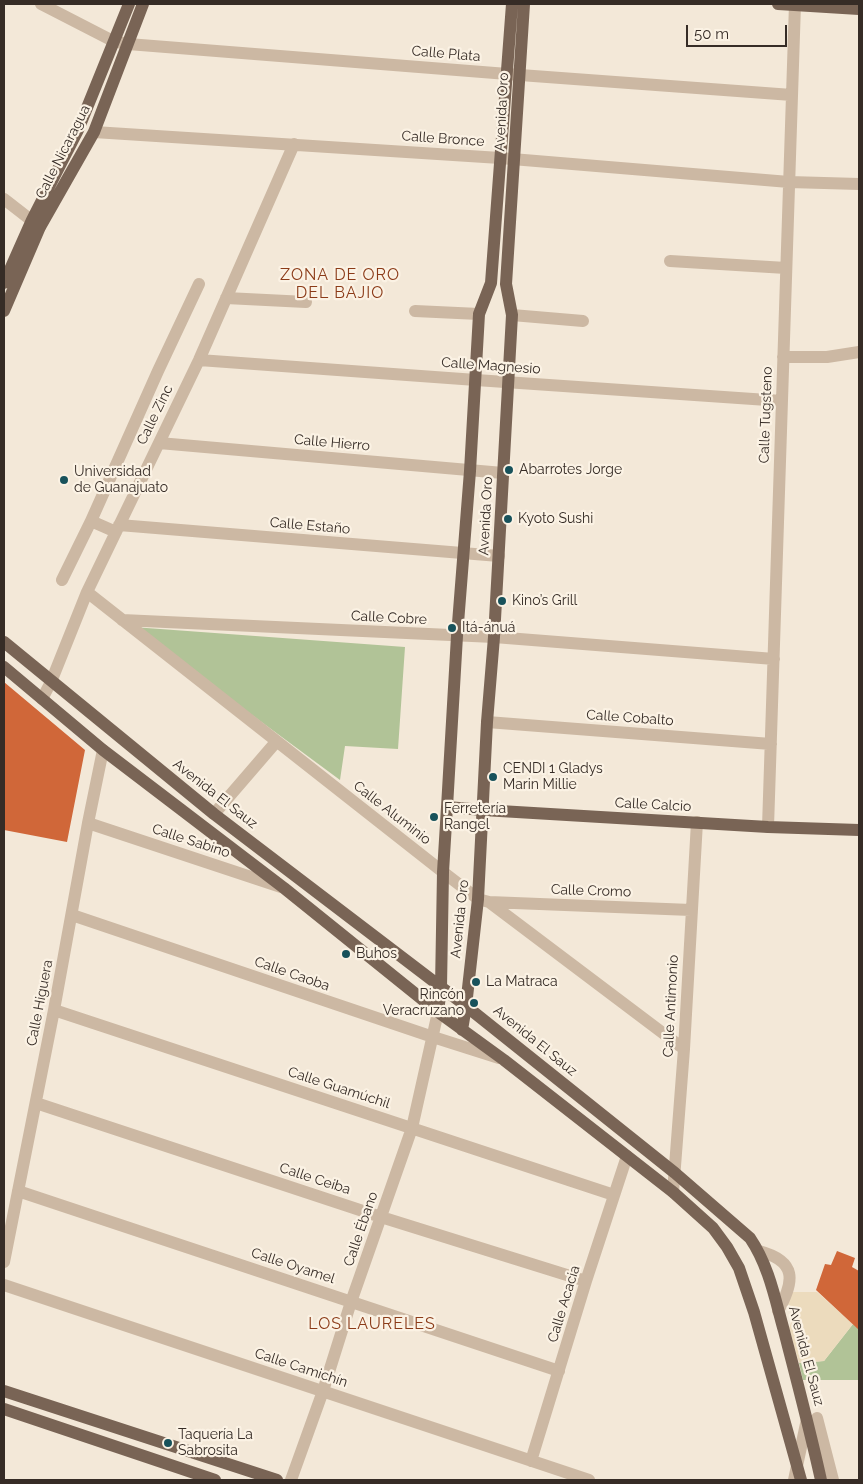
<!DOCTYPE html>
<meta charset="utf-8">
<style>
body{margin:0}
#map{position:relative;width:863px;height:1484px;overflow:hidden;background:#f3e8d8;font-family:Raleway,sans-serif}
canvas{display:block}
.frame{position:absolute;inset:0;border:5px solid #362c26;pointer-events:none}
.scale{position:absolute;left:686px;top:25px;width:101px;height:22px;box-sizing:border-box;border:2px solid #362c26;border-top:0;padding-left:6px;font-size:15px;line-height:18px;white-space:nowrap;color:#362c26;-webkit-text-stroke:4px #fbf2e4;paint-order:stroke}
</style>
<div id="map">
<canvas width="863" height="1484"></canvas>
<div class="frame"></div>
<div class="scale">50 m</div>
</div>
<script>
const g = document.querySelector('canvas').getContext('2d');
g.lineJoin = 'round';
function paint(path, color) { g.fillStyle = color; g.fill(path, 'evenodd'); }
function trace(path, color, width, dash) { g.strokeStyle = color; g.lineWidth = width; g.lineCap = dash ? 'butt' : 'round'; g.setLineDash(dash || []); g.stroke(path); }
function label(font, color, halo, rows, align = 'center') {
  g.font = font + ' Raleway,sans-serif'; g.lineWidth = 4.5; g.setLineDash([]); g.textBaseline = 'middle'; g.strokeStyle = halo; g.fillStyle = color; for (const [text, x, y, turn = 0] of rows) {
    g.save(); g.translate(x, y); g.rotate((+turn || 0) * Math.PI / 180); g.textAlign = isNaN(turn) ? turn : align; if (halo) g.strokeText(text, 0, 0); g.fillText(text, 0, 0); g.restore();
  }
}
paint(new Path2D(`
 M133 627 405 647 398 749 345 746 340 780Z
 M853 1324 858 1328 859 1327V1380H803L799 1363 824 1361Z`), '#b1c397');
paint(new Path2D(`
 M792 1292H817L853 1324 824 1361 799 1363 789 1328 796 1310 786 1303Z`), '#ecdbbd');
paint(new Path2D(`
 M4 682 85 750 67 842 4 830Z
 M837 1251 855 1258 852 1267 859 1271V1330L816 1290 825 1264 831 1265Z`), '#d06739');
trace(new Path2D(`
 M41 4 113 41 128 44 520 75 792 95
 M94 132 500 158 789 182 859 184
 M4 199 40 227
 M670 261 786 268
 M226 298 306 302
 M415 311 479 314
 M512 315 583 321
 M783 357H827L859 352
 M199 360 476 380 782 401
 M159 443 503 473
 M119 525 499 556
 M116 532 91 521 158 371 199 284
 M62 580 91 521
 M87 592 443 872 478 899 489 902 684 1049
 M122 620 494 637 774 659
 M42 699 51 682 87 592 199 360 294 144
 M487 722 771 744
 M214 814 276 742
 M88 823 281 887
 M768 827 795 4
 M489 902 691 910
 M72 915 433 1037 499 1058
 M54 1010 614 1195
 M36 1103 381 1217 586 1281
 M18 1191 559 1371
 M673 1192 684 1049 697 822
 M759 1251C797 1261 795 1281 778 1311
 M4 1262 54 1010 88 823 103 750
 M4 1285 589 1480
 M817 1418 833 1480
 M531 1461 586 1281 627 1156
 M291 1480 323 1391 351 1302 412 1128 438 1012
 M794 1480 807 1419`), '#ccb8a3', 12);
trace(new Path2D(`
 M778 4 859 9
 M4 283 32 220 78 130 129 4
 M4 311 40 227 94 132 143 4
 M4 642 214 814 466 1006 675 1173 750 1238C769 1266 775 1299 784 1331 797 1381 810 1430 821 1480
 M4 667 103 750 284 888 438 1012 504 1060 673 1192 713 1228 727 1247 739 1268 754 1312 801 1480
 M447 807 483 810 768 827 859 830
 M438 1012 441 987 443 872 447 807 457 636 470 471 479 314 491 283 512 4
 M462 1030 466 1006 478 899 487 722 494 637 512 315 506 284 524 4
 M4 1391 277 1480
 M4 1409 215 1480`), '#796455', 12);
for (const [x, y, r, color] of [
 [509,470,5,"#18525b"],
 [64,480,5,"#18525b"],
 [508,519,5,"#18525b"],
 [502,601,5,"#18525b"],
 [452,628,5,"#18525b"],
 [493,777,5,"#18525b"],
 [434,817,5,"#18525b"],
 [346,954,5,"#18525b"],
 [476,982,5,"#18525b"],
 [474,1003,5,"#18525b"],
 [168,1443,5,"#18525b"]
]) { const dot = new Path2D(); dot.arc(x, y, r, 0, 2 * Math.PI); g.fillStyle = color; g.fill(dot); trace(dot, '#fbf2e4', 2); }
label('14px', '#362c26', '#fbf2e4', [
 ["Calle Plata",446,54,5],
 ["Avenida Oro",502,112,-87],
 ["Calle Bronce",443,139,4],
 ["Calle Nicaragua",63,152,-63],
 ["Calle Magnesio",491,366,4],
 ["Calle Zinc",155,415,-64],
 ["Calle Tugsteno",766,415,-88],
 ["Calle Hierro",332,443,5],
 ["Avenida Oro",486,516,-87],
 ["Calle Estaño",310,526,5],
 ["Calle Cobre",389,618,3],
 ["Calle Cobalto",630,718,4],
 ["Avenida El Sauz",215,794,38],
 ["Calle Calcio",653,805,3],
 ["Calle Aluminio",392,813,38],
 ["Calle Sabino",191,841,18],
 ["Calle Cromo",591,891,2],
 ["Avenida Oro",460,919,-84],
 ["Calle Caoba",292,974,19],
 ["Calle Higuera",40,1003,-79],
 ["Calle Antimonio",671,1006,-87],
 ["Avenida El Sauz",535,1041,39],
 ["Calle Guamúchil",339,1088,18],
 ["Calle Ceiba",315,1179,18],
 ["Calle Ébano",361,1229,-71],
 ["Calle Oyamel",293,1266,18],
 ["Calle Acacia",564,1304,-73],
 ["Avenida El Sauz",806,1356,75],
 ["Calle Camichín",301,1368,18]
]);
label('14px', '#362c26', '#fbf2e4', [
 ["Abarrotes Jorge",519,470],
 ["Universidad",74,472],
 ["de Guanajuato",74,488],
 ["Kyoto Sushi",518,519],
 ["Kino’s Grill",512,601],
 ["Itá-ánuá",462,628],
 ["CENDI 1 Gladys",503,769],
 ["Marin Millie",503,785],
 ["Ferretería",444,809],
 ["Rangel",444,825],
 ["Buhos",356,954],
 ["La Matraca",486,982],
 ["Rincón",464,995,"right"],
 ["Veracruzano",464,1011,"right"],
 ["Taquería La",178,1435],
 ["Sabrosita",178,1451]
], 'left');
g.letterSpacing = '1px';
label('16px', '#8b3b18', '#fbf2e4', [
 ["ZONA DE ORO",340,275],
 ["DEL BAJIO",340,293],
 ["LOS LAURELES",372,1324]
]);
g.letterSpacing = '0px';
</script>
